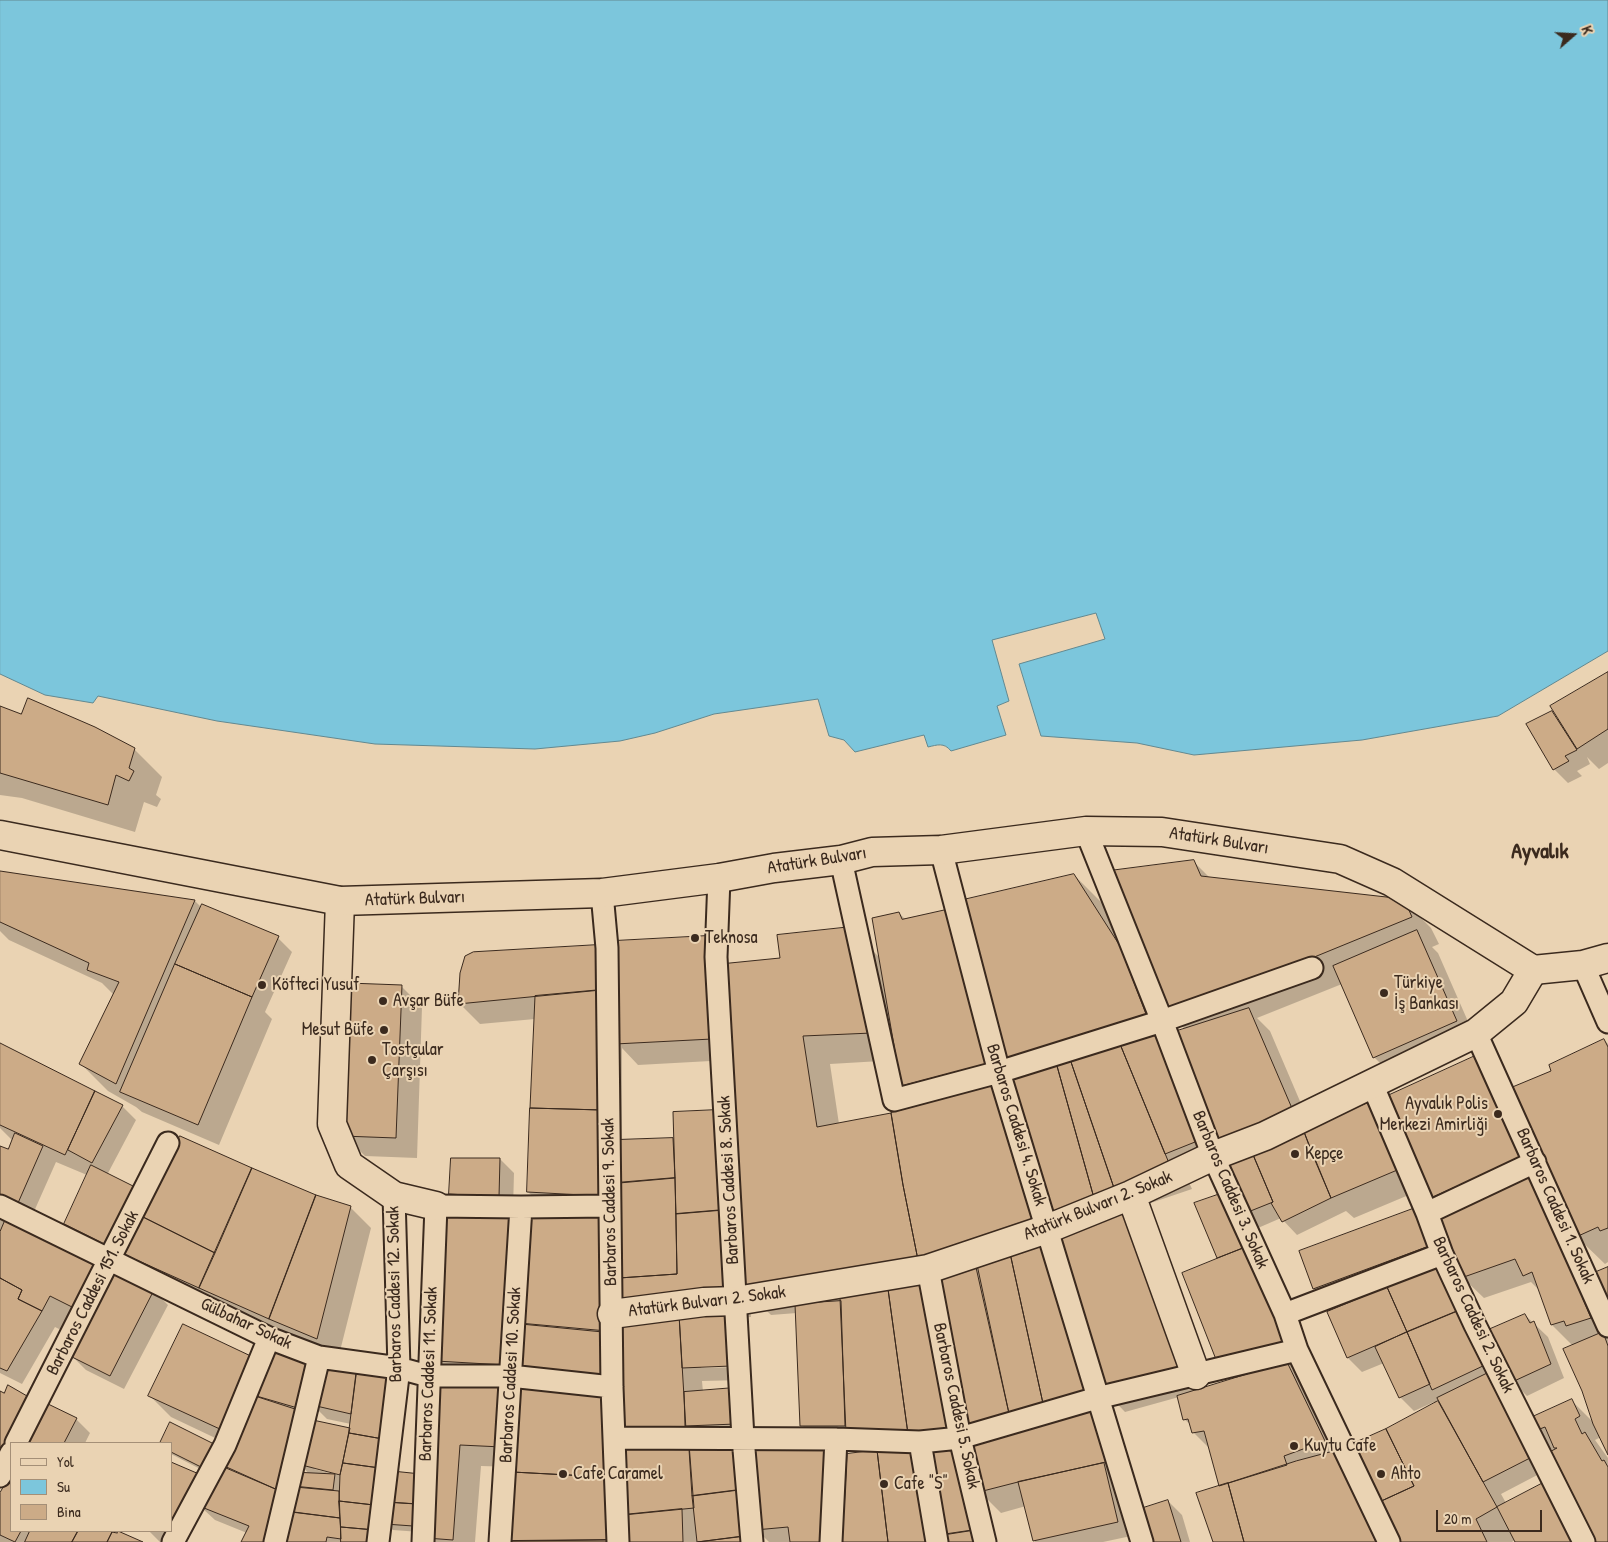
<!DOCTYPE html>
<meta charset="utf-8">
<style>
body{margin:0}
#map{position:relative;width:1608px;height:1542px;overflow:hidden;background:#ead3b3;font-family:"Patrick Hand",sans-serif}
canvas{display:block}
.legend{position:absolute;left:10px;top:1442px;width:162px;height:90px;box-sizing:border-box;background:#ead3b3;border:1px solid #a48f77;margin:0;padding:6px 9px;list-style:none;font-size:15px;color:#3b2a1e}
.legend li{display:flex;align-items:center;gap:10px;height:25px}
.legend b{width:25px;border:1px solid #a48f77}
.north{position:absolute;left:1548px;top:10px;width:50px;height:50px;-webkit-text-stroke:4px #ead3b3;paint-order:stroke;rotate:71deg;font-size:14px;font-weight:700;line-height:20px;text-align:center;color:#3b2a1e}
.north::after{content:'';display:block;margin:auto;width:18px;height:22px;background:#3b2a1e;clip-path:polygon(50% 0,100% 100%,50% 72%,0 100%)}
.scale{position:absolute;left:1436px;top:1510px;width:106px;height:22px;box-sizing:border-box;border:2px solid #3b2a1e;border-top:0;padding-left:6px;font-size:15px;line-height:18px;white-space:nowrap;color:#3b2a1e;-webkit-text-stroke:4px #ead3b3;paint-order:stroke}
</style>
<div id="map">
<canvas width="1608" height="1542"></canvas>
<ul class="legend">
<li><b style="height:6px;background:#ead3b3"></b>Yol</li>
<li><b style="height:14px;background:#7cc6dc"></b>Su</li>
<li><b style="height:14px;background:#ccab87"></b>Bina</li>
</ul>
<div class="north">K</div>
<div class="scale">20 m</div>
</div>
<script>
const g = document.querySelector('canvas').getContext('2d');
g.lineJoin = 'round';
function paint(path, color) { g.fillStyle = color; g.fill(path, 'evenodd'); }
function trace(path, color, width, dash) { g.strokeStyle = color; g.lineWidth = width; g.lineCap = dash ? 'butt' : 'round'; g.setLineDash(dash || []); g.stroke(path); }
function label(font, color, halo, rows, align = 'center') {
  g.font = font + ' "Patrick Hand",sans-serif'; g.lineWidth = 4; g.setLineDash([]); g.textBaseline = 'middle'; g.strokeStyle = halo; g.fillStyle = color; for (const [text, x, y, turn = 0] of rows) {
    g.save(); g.translate(x, y); g.rotate((+turn || 0) * Math.PI / 180); g.textAlign = isNaN(turn) ? turn : align; if (halo) g.strokeText(text, 0, 0); g.fillText(text, 0, 0); g.restore();
  }
}
const water = new Path2D(`
 M0 0H1608V651L1498 716 1362 740 1194 755 1137 743 1041 736 1019 664 1105 639 1096 613 992 640 1009 701 997 706 1006 735 951 751C944 742 937 745 928 747L924 735 855 752 844 740 829 736 818 699 714 714 655 733 620 741 535 749 375 744 217 721 98 696 93 703 45 695 0 674Z`);
paint(water, '#7cc6dc');
trace(water, '#628890', 1);
paint(new Path2D(`
 M1608 673V763L1599 769 1587 757 1590 764 1577 771 1582 776 1568 783 1554 769 1551 713 1559 720Z
 M0 707 22 716 134 749 162 777 156 795 161 799 157 807 144 802 135 832 22 798 0 795Z
 M1193 861 1210 878 1403 900 1431 928 1439 944 1432 947 1438 953 1477 1042 1395 1078 1374 1057 1342 984 1257 1018 1270 1031 1311 1127 1396 1125 1475 1057 1591 1276 1608 1269V1452L1601 1437 1595 1440 1608 1458V1542L1553 1451 1533 1431 1572 1401 1594 1423 1573 1346 1552 1325 1540 1291 1531 1282 1484 1298 1462 1277 1423 1189 1354 1218 1346 1211 1297 1235 1281 1218 1258 1228 1244 1214 1238 1159 1186 1030 1165 1010 1213 1154 1182 1167 1192 1189 1136 1208 1176 1312 1203 1390 1236 1379 1218 1361 1220 1259 1218 1257 1223 1195 1307 1363 1291 1368 1308 1385 1386 1542H1214L1220 1487 1210 1449 1193 1432 1191 1425 1184 1419 1179 1397 1125 1412 1102 1388 1131 1536 1103 1542H1035L1026 1506 1001 1513 980 1492 943 1542H769L757 1530 758 1542H510L514 1467 481 1466 475 1542H432L460 1383 437 1361 550 1213 528 1192 535 1019 480 1024 459 1003 706 938 727 959 728 965 782 959 851 929 880 958 899 913 905 919 1009 1082 1027 1076 1009 1058 965 901 1074 875 1102 903 1148 975ZM622 1048 638 1065 729 1060 717 1111 675 1139 622 1141ZM898 1060 903 1085 923 1106 892 1114 839 1124 830 1064ZM749 1293 771 1315 797 1313 802 1425 816 1439H854L867 1453 847 1464 830 1447 749 1438 703 1392 702 1381 744 1380 740 1318 751 1317ZM737 1365V1367L701 1368V1366Z
 M0 872 195 901 201 907 278 938 292 952 265 1012 272 1019 219 1145 142 1112 136 1107 108 1091 81 1064 114 995 102 983 9 940 0 931Z
 M401 986 422 1007 417 1158 365 1156 344 1135Z
 M1604 1040 1608 1044V1262L1605 1264 1577 1237 1553 1072Z
 M0 1044 122 1106 136 1120 107 1175 138 1190 316 1196 350 1207 371 1228 338 1359 79 1238 65 1224 87 1175 56 1162 32 1216 0 1202V1148L8 1151 13 1141 0 1128Z
 M500 1159 514 1173 513 1210 464 1208 450 1194Z
 M0 1213 154 1291 168 1305 124 1389 86 1370 72 1356 63 1331 55 1327 22 1384 0 1373Z
 M1432 1222 1445 1259 1328 1302 1314 1288Z
 M1439 1265 1543 1472 1501 1494 1506 1503 1517 1542 1515 1540 1512 1542H1398L1385 1431 1435 1404 1434 1402 1414 1411 1400 1397 1384 1363 1362 1372 1348 1358 1329 1313ZM1439 1400 1443 1407 1436 1401Z
 M1525 1315 1548 1337 1564 1378 1527 1396 1513 1382Z
 M277 1346 390 1375 387 1476 420 1475V1532L393 1530 386 1524 384 1541 390 1542H243L247 1533 215 1520 202 1508 185 1542H160L149 1531H171L198 1475 230 1445 171 1417 150 1396 254 1359ZM316 1408 327 1419 351 1424V1429L313 1421ZM303 1467 309 1474H302ZM314 1467 341 1474V1476L314 1469Z
 M0 1393 33 1401 76 1419 90 1433 85 1443H11Z
 M171 1424 210 1474 171 1454V1443H161Z
 M7 1483 11 1485V1531H105L140 1542H0V1496Z
 M1168 1501 1182 1515 1190 1542H1150Z`), '#0003');
const building = new Path2D(`
 M1608 672V729L1577 749 1550 706Z
 M28 698 95 727 135 748 129 768 134 771 129 781 116 775 108 805 0 773V706L21 714Z
 M1552 711 1577 750 1565 756 1569 761 1553 770 1526 724Z
 M1194 860 1201 876 1404 899 1412 917 1285 969 1164 1010 1109 871Z
 M0 871 195 900 116 1084 79 1064 119 982 87 970 89 963 0 922Z
 M1074 874 1120 946 1146 1014 1007 1058 963 900Z
 M202 904 279 936 252 997 175 964Z
 M946 910 990 1063 901 1086 872 918 899 912 902 919Z
 M851 927 872 1033 803 1036 817 1127 891 1113 903 1185 918 1260 742 1288 720 964 780 958 777 935Z
 M1417 930 1457 1021 1373 1058 1333 966Z
 M707 936 712 1039 615 1044 614 941Z
 M598 945 601 990 458 1004 460 973 465 956 473 952Z
 M175 964 252 997 198 1125 120 1092Z
 M348 983 402 985 396 1138 342 1136Z
 M601 990 602 1110 530 1108 535 996Z
 M1249 1008 1294 1113 1221 1144 1174 1032Z
 M1157 1032 1200 1140 1165 1154 1120 1044Z
 M1604 1039 1608 1047V1228L1600 1231 1598 1227 1576 1237 1510 1088 1551 1071 1549 1065Z
 M0 1043 95 1091 65 1155 0 1125Z
 M1120 1044 1171 1168 1114 1188 1070 1059Z
 M1475 1056 1525 1156 1426 1200 1383 1098Z
 M1070 1059 1114 1188 1094 1198 1057 1066Z
 M1057 1066 1094 1198 1051 1215 1009 1080Z
 M997 1084 1040 1221 918 1260 903 1185 891 1113Z
 M95 1091 123 1105 92 1163 68 1150Z
 M1373 1101 1402 1168 1331 1198 1311 1151 1303 1129Z
 M530 1108 602 1110 601 1196 527 1192Z
 M717 1110 724 1210 676 1214 673 1112Z
 M1304 1132 1331 1198 1282 1222 1271 1203 1273 1202 1253 1155Z
 M15 1133 43 1146 18 1203 0 1195V1146L8 1149Z
 M180 1136 252 1168 215 1253 139 1215Z
 M673 1138 675 1178 619 1183 616 1140Z
 M1252 1152 1273 1202 1243 1214 1222 1165Z
 M451 1158H500L499 1197 449 1194Z
 M91 1165 139 1189 110 1247 64 1224Z
 M252 1168 316 1195 269 1319 199 1288Z
 M1533 1175 1588 1297 1583 1299 1591 1318 1566 1326 1564 1321 1551 1325 1532 1272 1523 1276 1515 1259 1461 1278 1435 1219Z
 M675 1178 677 1274 619 1278 616 1183Z
 M1223 1193 1246 1247 1217 1258 1194 1203Z
 M316 1195 351 1206 317 1339 269 1319Z
 M1418 1207 1432 1245 1313 1289 1299 1251Z
 M1123 1209 1183 1369 1103 1392 1058 1235Z
 M724 1210 730 1297 617 1310 619 1278 677 1274 676 1214Z
 M445 1213 510 1215 509 1269 507 1268 503 1315H510L505 1365 436 1361Z
 M527 1214 602 1216 603 1332 521 1324Z
 M139 1215 215 1253 199 1288 121 1253Z
 M7 1216 105 1264 80 1311 50 1296 42 1311 18 1299 22 1290 0 1278V1232Z
 M1045 1242 1089 1395 1044 1408 1010 1253Z
 M1246 1247 1287 1342 1217 1362 1182 1273Z
 M1010 1253 1044 1408 1010 1418 975 1263Z
 M976 1260 1010 1418 964 1430 932 1275Z
 M1440 1264 1460 1310 1407 1332 1387 1287Z
 M1608 1267V1319L1589 1275Z
 M116 1269 154 1290 110 1376 70 1356Z
 M0 1278 22 1290 18 1299 42 1311 7 1371 0 1368Z
 M924 1282 953 1429 908 1434 888 1289Z
 M1387 1287 1407 1332 1347 1358 1327 1312Z
 M888 1289 908 1434 846 1433 840 1298Z
 M841 1301 845 1426H800L795 1304Z
 M732 1309 731 1366 682 1368 679 1314Z
 M1460 1310 1485 1365 1432 1390 1407 1332Z
 M679 1314 686 1430 618 1431 616 1318Z
 M1525 1314 1530 1323 1534 1321 1551 1364 1512 1382 1488 1330Z
 M519 1323 607 1331V1380L514 1370Z
 M183 1324 255 1358 222 1430 148 1396Z
 M1407 1332 1430 1384 1399 1398 1375 1347Z
 M1603 1332 1608 1346V1455L1593 1424 1582 1391 1563 1349Z
 M276 1344 313 1358 298 1410 258 1397Z
 M323 1362 357 1368 351 1414 312 1405Z
 M1287 1362 1325 1441 1284 1456 1287 1465 1219 1486 1204 1431 1192 1433 1188 1419 1183 1420 1177 1396Z
 M357 1368 391 1374 383 1439 349 1433Z
 M1488 1373 1530 1458 1483 1482 1437 1398Z
 M438 1381 504 1384 502 1447 460 1445 453 1540 426 1538Z
 M8 1385 34 1400 0 1454V1391L4 1393Z
 M517 1385 605 1391 606 1477 512 1472Z
 M734 1388 736 1424 685 1426 684 1392Z
 M253 1395 301 1409 280 1491 219 1465Z
 M1572 1399 1580 1416 1575 1419 1582 1434 1585 1432 1602 1461 1604 1460 1608 1467V1542H1590L1542 1456 1557 1448H1554L1545 1427 1532 1432 1528 1419Z
 M1438 1401 1497 1507 1476 1519 1487 1542H1396L1377 1503 1414 1486 1386 1429Z
 M46 1403 77 1418 64 1443H26Z
 M1093 1410 1110 1461 1018 1482 979 1492 970 1440Z
 M308 1419 350 1428 340 1475 298 1464Z
 M170 1422 216 1445 203 1468 171 1452V1443H160Z
 M1386 1429 1414 1486 1377 1503 1350 1445Z
 M349 1433 383 1439 380 1468 343 1463Z
 M689 1444 694 1508 623 1515 619 1445Z
 M752 1445H831L825 1542H790L788 1527 755 1530Z
 M735 1447 739 1490 692 1496 689 1449Z
 M957 1447 975 1530 943 1535 929 1452Z
 M913 1449 929 1542H888L877 1450Z
 M877 1450 888 1542H837L840 1510H844L847 1454Z
 M1335 1451 1376 1542H1244L1228 1483 1296 1461Z
 M171 1462 199 1474 171 1527Z
 M343 1463 380 1468 374 1505 339 1501 340 1475Z
 M1104 1463 1118 1522 1033 1541 1018 1482Z
 M222 1465 280 1491 269 1542H241L249 1526 199 1506Z
 M392 1471 421 1474 419 1504 386 1502Z
 M292 1472 335 1474 333 1490 293 1486Z
 M512 1472 606 1477 607 1540 509 1541Z
 M7 1481 11 1483V1531H21L15 1542 0 1535V1493Z
 M1545 1482 1578 1542H1515L1497 1507Z
 M1228 1483 1244 1542H1213L1196 1493Z
 M295 1487 339 1491 340 1518 291 1512Z
 M739 1490 746 1536 697 1542 692 1496Z
 M1168 1500 1181 1542H1149L1137 1510Z
 M339 1501 374 1505 375 1530 341 1527Z
 M386 1502 416 1504 413 1526 385 1524Z
 M682 1509 683 1542H625L623 1515Z
 M286 1511 340 1518 341 1539 327 1537 326 1542H280Z
 M341 1527 375 1530 373 1542H341Z
 M975 1530 978 1542H941V1535Z
 M30 1531H78L72 1542H25Z
 M78 1531H109L112 1532 107 1542H72Z
 M117 1531H118L143 1542H107L112 1532 117 1533Z
 M746 1536 747 1542H698Z
 M607 1540V1542H509V1541Z`);
paint(building, '#ccab87');
trace(building, '#3b2a1e', 1);
const service = new Path2D(`
 M1086 831 1162 1021 1213 1156 1285 1314 1297 1350 1389 1542
 M941 850 999 1072 1142 1542
 M841 860 894 1100 999 1072 1162 1021 1312 968
 M719 878 716 957 743 1438 752 1542
 M602 893 607 948 612 1387 618 1542
 M1583 965 1608 1022
 M1476 1033 1608 1326
 M1372 1084 1427 1213 1442 1254 1475 1325 1584 1542
 M0 1206 269 1338 319 1357 399 1368 428 1376H510L612 1387
 M1427 1213 1535 1162
 M928 1269 960 1438 985 1542
 M1285 1314 1442 1254
 M614 1438 836 1439 920 1442 960 1438 1097 1398 1297 1350
 M920 1442 937 1542
 M16 1443 168 1143
 M0 1476 11 1453
 M173 1542 225 1445 269 1338
 M275 1542 319 1357
 M378 1542 399 1368 394 1196
 M423 1542 436 1206 521 1207 609 1206
 M500 1542 521 1207
 M831 1542 836 1439`);
const minor = new Path2D(`
 M340 901 332 1124 349 1165 394 1196 436 1206
 M1131 1195 1196 1375
 M612 1314 704 1302 736 1301 928 1269 1047 1229 1131 1195 1213 1156 1265 1136 1476 1033 1514 1002 1533 970`);
const primary = new Path2D(`
 M0 835 340 901 602 893 719 878 774 868 841 860 872 852 941 850 1086 831 1162 832 1340 859 1392 882 1533 970 1583 965 1608 958`);
trace(service, '#3b2a1e', 25);
trace(minor, '#3b2a1e', 31);
trace(primary, '#3b2a1e', 31);
trace(service, '#ead3b3', 21);
trace(minor, '#ead3b3', 28);
trace(primary, '#ead3b3', 28);
for (const [x, y, r, color] of [
 [695,938,5,"#3b2a1e"],
 [262,985,5,"#3b2a1e"],
 [1384,993,5,"#3b2a1e"],
 [383,1001,5,"#3b2a1e"],
 [384,1030,5,"#3b2a1e"],
 [372,1060,5,"#3b2a1e"],
 [1498,1114,5,"#3b2a1e"],
 [1295,1154,5,"#3b2a1e"],
 [1294,1446,5,"#3b2a1e"],
 [563,1474,5,"#3b2a1e"],
 [1381,1474,5,"#3b2a1e"],
 [884,1484,5,"#3b2a1e"]
]) { const dot = new Path2D(); dot.arc(x, y, r, 0, 2 * Math.PI); g.fillStyle = color; g.fill(dot); trace(dot, '#ead3b3', 2); }
label('18px', '#3b2a1e', '#ead3b3', [
 ["Atatürk Bulvarı",1219,841,9],
 ["Atatürk Bulvarı",817,861,-9],
 ["Atatürk Bulvarı",415,899,-2],
 ["Barbaros Caddesi 4. Sokak",1016,1125,73],
 ["Barbaros Caddesi 8. Sokak",729,1180,-93],
 ["Barbaros Caddesi 3. Sokak",1230,1190,67],
 ["Barbaros Caddesi 9. Sokak",610,1202,-91],
 ["Atatürk Bulvarı 2. Sokak",1098,1206,-22],
 ["Barbaros Caddesi 1. Sokak",1555,1206,66],
 ["Barbaros Caddesi 151. Sokak",93,1293,-63],
 ["Barbaros Caddesi 12. Sokak",395,1294,-91],
 ["Atatürk Bulvarı 2. Sokak",707,1302,-7],
 ["Barbaros Caddesi 2. Sokak",1473,1315,65],
 ["Gülbahar Sokak",246,1324,25],
 ["Barbaros Caddesi 11. Sokak",429,1374,-88],
 ["Barbaros Caddesi 10. Sokak",511,1375,-87],
 ["Barbaros Caddesi 5. Sokak",956,1406,78]
]);
label('18px', '#3b2a1e', '#ead3b3', [
 ["Teknosa",705,938],
 ["Türkiye",1394,983],
 ["İş Bankası",1394,1004],
 ["Köfteci Yusuf",272,985],
 ["Avşar Büfe",393,1001],
 ["Mesut Büfe",374,1030,"right"],
 ["Tostçular",382,1050],
 ["Çarşısı",382,1071],
 ["Ayvalık Polis",1488,1104,"right"],
 ["Merkezi Amirliği",1488,1125,"right"],
 ["Kepçe",1305,1154],
 ["Kuytu Cafe",1304,1446],
 ["Cafe Caramel",573,1474],
 ["Ahto",1391,1474],
 ["Cafe \"S\"",894,1484]
], 'left');
label('bold 22px', '#3b2a1e', '#ead3b3', [
 ["Ayvalık",1540,852]
]);
</script>
